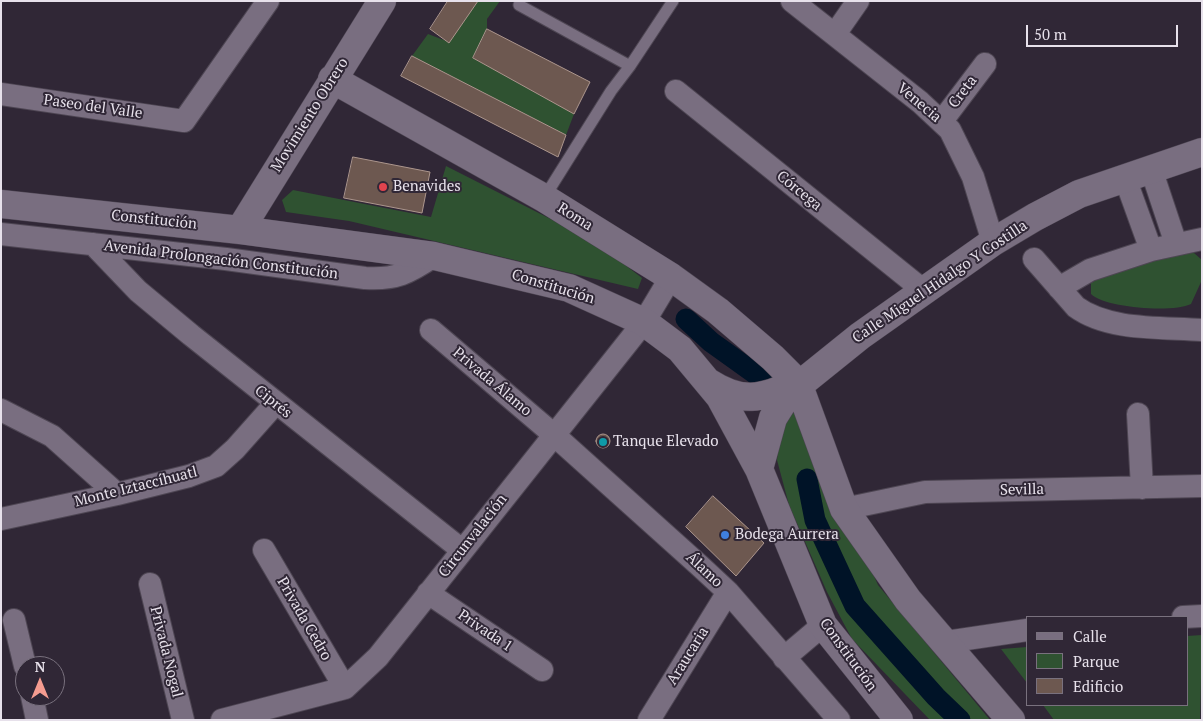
<!DOCTYPE html>
<meta charset="utf-8">
<style>
body{margin:0}
#map{position:relative;width:1203px;height:721px;overflow:hidden;background:#302736;font-family:"PT Serif",serif}
canvas{display:block}
.frame{position:absolute;inset:0;border:2px solid #e7e1eb;pointer-events:none}
.legend{position:absolute;left:1026px;top:616px;width:162px;height:90px;box-sizing:border-box;background:#302736;border:1px solid #79717e;margin:0;padding:6px 9px;list-style:none;font-size:15px;color:#e7e1eb}
.legend li{display:flex;align-items:center;gap:10px;height:25px}
.legend b{width:25px;border:1px solid #79717e}
.north{position:absolute;left:15px;top:656px;width:50px;height:50px;box-sizing:border-box;background:#302736;border:1px solid #79717e;border-radius:50%;rotate:0deg;font-size:14px;font-weight:700;line-height:20px;text-align:center;color:#e7e1eb}
.north::after{content:'';display:block;margin:auto;width:18px;height:22px;background:#f59c90;clip-path:polygon(50% 0,100% 100%,50% 72%,0 100%)}
.scale{position:absolute;left:1026px;top:25px;width:152px;height:22px;box-sizing:border-box;border:2px solid #e7e1eb;border-top:0;padding-left:6px;font-size:15px;line-height:18px;white-space:nowrap;color:#e7e1eb;-webkit-text-stroke:4px #302736;paint-order:stroke}
</style>
<div id="map">
<canvas width="1203" height="721"></canvas>
<div class="frame"></div>
<ul class="legend">
<li><b style="height:6px;background:#796e80"></b>Calle</li>
<li><b style="height:14px;background:#2f5231"></b>Parque</li>
<li><b style="height:14px;background:#6d5850"></b>Edificio</li>
</ul>
<div class="north">N</div>
<div class="scale">50 m</div>
</div>
<script>
const g = document.querySelector('canvas').getContext('2d');
g.lineJoin = 'round';
function paint(path, color) { g.fillStyle = color; g.fill(path, 'evenodd'); }
function trace(path, color, width, dash) { g.strokeStyle = color; g.lineWidth = width; g.lineCap = dash ? 'butt' : 'round'; g.setLineDash(dash || []); g.stroke(path); }
function label(font, color, halo, rows, align = 'center') {
  g.font = font + ' "PT Serif",serif'; g.lineWidth = 4; g.setLineDash([]); g.textBaseline = 'middle'; g.strokeStyle = halo; g.fillStyle = color; for (const [text, x, y, turn = 0] of rows) {
    g.save(); g.translate(x, y); g.rotate((+turn || 0) * Math.PI / 180); g.textAlign = isNaN(turn) ? turn : align; if (halo) g.strokeText(text, 0, 0); g.fillText(text, 0, 0); g.restore();
  }
}
paint(new Path2D(`
 M478 1H500L487 19V29L473 58 574 114 566 135 412 56 428 34 449 42Z
 M446 166 594 241 642 278 638 289 349 221 286 212 282 200 293 190 431 217Z
 M1188 252 1194 253 1202 260 1201 282 1191 304C1173 313 1105 308 1091 294V278L1103 271Z
 M799 410 878 585 990 720H930L852 639 827 592 789 505 777 460 781 420Z
 M1202 635 1200 720H1054L1043 705H1187V636Z
 M1027 647V683L1001 649Z`), '#2f5231');
trace(new Path2D(`
 M686 319 711 342 764 380
 M807 479 815 520 855 606 936 697 960 720`), '#001327', 21);
const building = new Path2D(`
 M448 1H478L449 43 430 29Z
 M487 29 590 82 574 114 473 58Z
 M412 56 566 135 558 157 401 76Z
 M353 157 430 172 422 213 344 198Z
 M596 441a7 7 0 1 1 14 0a7 7 0 1 1-14 0Z
 M713 496 764 543 736 576 686 527Z`);
paint(building, '#6d5850');
trace(building, '#ac968d', 1);
const lane = new Path2D(`
 M519 5 630 66 611 91 544 198
 M630 66 673 1`);
const street = new Path2D(`
 M792 1 920 102 950 130 973 177 993 242
 M835 34 858 1
 M676 91 923 290
 M1 94 184 121 268 1
 M942 121 985 64
 M1151 169 1176 244
 M1125 178 1151 250
 M1 234 226 259 365 278C396 280 409 273 434 256
 M93 244 138 291 191 335 462 550
 M1034 259 1076 307C1109 331 1162 327 1202 330
 M1059 288 1090 270 1151 250 1202 239
 M431 330 553 434 700 566 728 592 839 720
 M1 410 52 436 117 494
 M1138 414 1142 488
 M844 509 925 492 1202 486
 M1 519 117 494 189 476 216 466 235 449 275 404
 M264 550 345 688
 M150 584 183 720
 M428 593 542 670
 M1183 617 1202 616
 M14 620 25 666
 M946 642 1027 630
 M784 658 823 625
 M32 696 37 720
 M222 720 345 688 378 657 644 322 671 277
 M649 720 728 592`);
const secondary = new Path2D(`
 M332 79 544 198 671 277 718 311 773 358 798 383 844 509 908 600 1011 720
 M1 204 240 230 434 256 569 288 644 322 680 349 720 397 759 469 823 625 899 720
 M240 230 382 1
 M708 382C744 405 760 398 798 383
 M759 469 773 418 788 394 860 336 993 242 1035 217 1079 194 1202 152`);
trace(lane, '#4e4653', 13);
trace(street, '#4e4653', 24);
trace(secondary, '#4e4653', 29);
trace(lane, '#796e80', 11);
trace(street, '#796e80', 22);
trace(secondary, '#796e80', 28);
for (const [x, y, r, color] of [
 [383,187,5,"#e0444e"],
 [603,442,5,"#0f9aa8"],
 [725,535,5,"#3f7fe0"]
]) { const dot = new Path2D(); dot.arc(x, y, r, 0, 2 * Math.PI); g.fillStyle = color; g.fill(dot); trace(dot, '#302736', 2); }
label('15px', '#e7e1eb', '#302736', [
 ["Creta",963,92,-53],
 ["Venecia",919,103,40],
 ["Paseo del Valle",93,107,8],
 ["Movimiento Obrero",310,115,-58],
 ["Córcega",799,191,39],
 ["Roma",575,217,32],
 ["Constitución",154,220,6],
 ["Avenida Prolongación Constitución",221,260,7],
 ["Calle Miguel Hidalgo Y Costilla",940,282,-34],
 ["Constitución",553,287,17],
 ["Privada Álamo",492,382,40],
 ["Ciprés",273,402,39],
 ["Monte Iztaccíhuatl",136,487,-14],
 ["Sevilla",1022,490,-1],
 ["Circunvalación",473,536,-52],
 ["Álamo",704,570,43],
 ["Privada Cedro",304,619,60],
 ["Privada 1",485,631,34],
 ["Privada Nogal",166,652,76],
 ["Constitución",848,655,54],
 ["Araucaria",688,656,-58]
]);
label('15px', '#e7e1eb', '#302736', [
 ["Benavides",393,187],
 ["Tanque Elevado",613,442],
 ["Bodega Aurrera",735,535]
], 'left');
</script>
